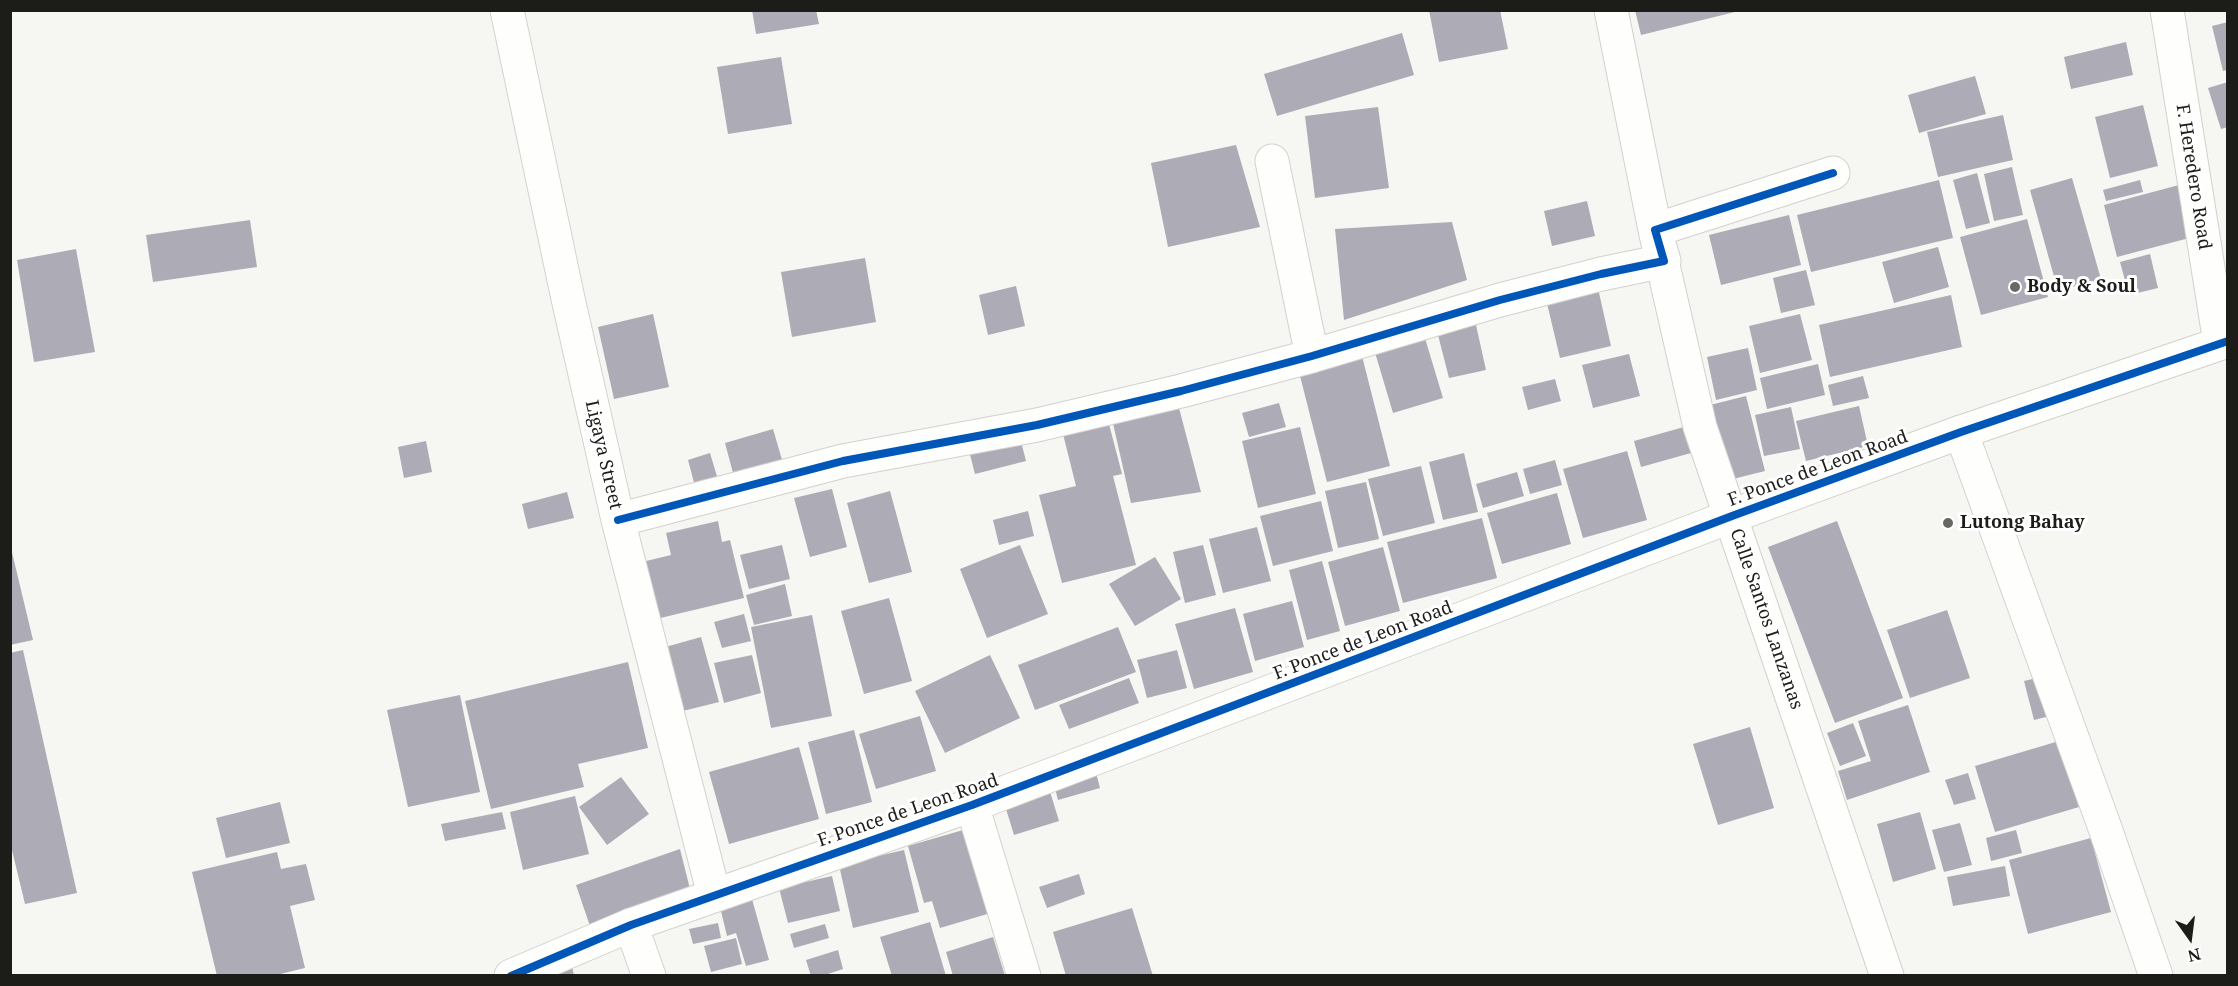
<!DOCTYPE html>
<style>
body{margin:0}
#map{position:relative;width:2238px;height:986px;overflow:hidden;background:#f6f6f2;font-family:"Noto Serif",serif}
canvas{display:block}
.frame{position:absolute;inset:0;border:12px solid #1c1c19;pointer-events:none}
.north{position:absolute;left:2160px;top:908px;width:60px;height:60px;-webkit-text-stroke:4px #fff;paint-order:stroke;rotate:166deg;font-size:16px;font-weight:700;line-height:24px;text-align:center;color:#1c1c19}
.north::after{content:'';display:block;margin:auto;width:21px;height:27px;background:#1c1c19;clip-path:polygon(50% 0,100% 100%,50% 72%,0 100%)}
</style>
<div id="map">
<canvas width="2238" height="986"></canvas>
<div class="frame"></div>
<div class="north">N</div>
</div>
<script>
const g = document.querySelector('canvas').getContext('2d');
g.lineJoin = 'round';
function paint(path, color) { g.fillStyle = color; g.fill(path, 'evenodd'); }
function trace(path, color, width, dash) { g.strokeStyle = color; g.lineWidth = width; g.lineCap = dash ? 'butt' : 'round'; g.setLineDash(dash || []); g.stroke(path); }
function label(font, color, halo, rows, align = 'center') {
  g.font = font + ' "Noto Serif",serif'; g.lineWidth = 6; g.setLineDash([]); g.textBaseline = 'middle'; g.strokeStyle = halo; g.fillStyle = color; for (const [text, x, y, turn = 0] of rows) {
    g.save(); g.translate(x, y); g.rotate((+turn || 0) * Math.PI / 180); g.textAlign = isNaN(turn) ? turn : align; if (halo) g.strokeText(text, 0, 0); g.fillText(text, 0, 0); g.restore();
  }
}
paint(new Path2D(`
 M752 10H816L819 24 756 34Z
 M1429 10H1500L1508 49 1439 62Z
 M1635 10H1739V11L1641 35Z
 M2228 22V70L2223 71 2212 26Z
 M1402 33 1414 75 1277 116 1264 74Z
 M2126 42 2133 75 2071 89 2064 57Z
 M781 57 792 124 728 134 717 67Z
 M1975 76 1986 114 1919 133 1908 95Z
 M2228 82V127L2221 129 2208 88Z
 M2143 105 2158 166 2110 178 2095 117Z
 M1378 107 1389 188 1315 198 1305 116Z
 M2003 115 2013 160 1938 177 1927 132Z
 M1236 145 1260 227 1168 247 1151 163Z
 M2012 167 2023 215 1994 221 1984 174Z
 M1977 173 1990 223 1966 229 1953 180Z
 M2072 178 2101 279 2058 291 2030 190Z
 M1939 180 1953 238 1811 272 1797 215Z
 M2140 180 2143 192 2106 201 2103 190Z
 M2179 185 2193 237 2117 257 2104 205Z
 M1587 201 1595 236 1552 246 1544 211Z
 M1789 215 1801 265 1721 285 1709 235Z
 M2027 219 2048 297 1981 315 1960 237Z
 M250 220 257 267 153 282 146 235Z
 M1452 222 1467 280 1344 320 1335 229Z
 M1938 247 1949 287 1894 303 1882 262Z
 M76 249 95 352 34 362 17 260Z
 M2150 254 2158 288 2129 295 2120 262Z
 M865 258 876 322 792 337 781 272Z
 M1806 270 1815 305 1781 313 1773 278Z
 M1597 284 1611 346 1560 358 1545 295Z
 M1016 286 1025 326 988 335 979 295Z
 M1951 295 1962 347 1830 377 1819 325Z
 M653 314 669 387 614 399 598 327Z
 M1800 314 1812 360 1760 373 1749 326Z
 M1421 325 1443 398 1393 413 1371 339Z
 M1476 325 1486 370 1449 378 1438 335Z
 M1748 348 1757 390 1716 400 1707 357Z
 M1629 354 1640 396 1593 408 1582 365Z
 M1362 356 1390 466 1327 482 1299 372Z
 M1818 364 1825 395 1767 409 1760 378Z
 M1863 376 1869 398 1833 406 1828 385Z
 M1555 379 1561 401 1528 410 1522 387Z
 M1746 396 1765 471 1729 480 1710 405Z
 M1279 403 1286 427 1249 437 1242 413Z
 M1178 404 1201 492 1131 503 1112 419Z
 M1859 406 1868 446 1806 461 1796 421Z
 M1791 407 1800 449 1764 456 1755 415Z
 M1109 424 1122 474 1113 476 1136 565 1062 583 1039 495 1076 486 1063 434Z
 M1017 426 1026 461 975 474 966 439Z
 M1300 427 1316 494 1258 508 1242 441Z
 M1684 427 1691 453 1641 467 1634 441Z
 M773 429 785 470 736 484 725 443Z
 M426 441 432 472 404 478 398 447Z
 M1627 451 1647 520 1583 538 1563 469Z
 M710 453 719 483 696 490 688 460Z
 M1464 453 1478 512 1443 520 1429 462Z
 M1555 460 1562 485 1530 494 1523 469Z
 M1421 466 1435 523 1383 536 1368 479Z
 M1517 472 1524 496 1483 508 1476 484Z
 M1366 482 1379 539 1338 548 1325 491Z
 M832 489 847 547 810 557 794 498Z
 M890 491 912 572 869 583 847 503Z
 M567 492 574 518 528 529 522 504Z
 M1557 493 1571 544 1502 564 1487 513Z
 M1321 501 1333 551 1273 566 1260 516Z
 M1028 511 1034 536 999 545 993 520Z
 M1482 518 1497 578 1403 603 1387 542Z
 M718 521 722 542 730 540 744 598 652 620 638 563 671 555 666 533Z
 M1837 521 1903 698 1835 723 1768 547Z
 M1257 527 1271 581 1223 593 1209 539Z
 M10 544 33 640 10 645Z
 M782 545 790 579 749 589 740 555Z
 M1020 545 1048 614 987 638 960 569Z
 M1203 545 1216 595 1185 603 1173 552Z
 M1383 547 1400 611 1345 626 1328 562Z
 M1155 557 1181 599 1135 626 1109 584Z
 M1322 561 1340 631 1307 640 1289 570Z
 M785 584 792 616 754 625 746 595Z
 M889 598 912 681 864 694 841 611Z
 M1292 601 1304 647 1255 661 1243 614Z
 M1235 608 1253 672 1194 689 1175 624Z
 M1947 610 1970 678 1910 698 1887 630Z
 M744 614 751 641 722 648 714 622Z
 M812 615 832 716 771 728 751 627Z
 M1118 627 1136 672 1035 710 1018 665Z
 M701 637 719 702 679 712 662 648Z
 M23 650 77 893 25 904 10 842V653Z
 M1177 650 1187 688 1147 698 1137 660Z
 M752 655 761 693 724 703 714 663Z
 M990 655 1020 718 945 753 915 691Z
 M628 662 648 748 578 764 584 787 491 809 465 701Z
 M2041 677 2050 716 2034 720 2024 681Z
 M1129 678 1139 703 1069 729 1059 705Z
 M460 695 480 792 408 807 387 710Z
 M1908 705 1930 772 1847 800 1838 771 1871 761 1858 721Z
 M920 716 936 771 876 789 859 734Z
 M1853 723 1866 756 1840 766 1827 733Z
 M1750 727 1774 808 1718 825 1693 744Z
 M854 730 872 802 826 814 808 742Z
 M2059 741 2079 807 1995 832 1975 766Z
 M799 747 819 819 729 844 709 772Z
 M1094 765 1100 788 1058 800 1052 776Z
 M1968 773 1976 799 1954 805 1945 780Z
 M621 777 649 814 607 845 579 807Z
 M1048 785 1059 821 1014 835 1003 799Z
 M575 796 589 854 523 870 510 812Z
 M280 802 290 843 226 858 216 818Z
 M502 812 506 829 445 841 441 824Z
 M1920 812 1936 869 1893 882 1877 824Z
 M1960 823 1972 865 1944 872 1932 830Z
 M970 828 994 912 940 928 932 901 924 903 908 846Z
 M2016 830 2022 853 1991 861 1986 838Z
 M2091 838 2111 912 2028 934 2009 860Z
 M680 849 690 889 591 929 576 885Z
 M904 850 919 912 853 928 839 865Z
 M277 852 281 869 306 864 315 900 290 906 305 968 272 976H217L192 872Z
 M2005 866 2010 896 1953 906 1947 877Z
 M1079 874 1085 894 1047 908 1039 887Z
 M832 876 840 911 788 923 779 888Z
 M752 899 769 960 746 966 736 933 727 936 720 907Z
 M1132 908 1153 976H1066L1053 932Z
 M930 922 946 976H892L880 937Z
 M718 923 721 938 693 944 689 929Z
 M825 924 829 938 794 948 790 934Z
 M993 937 1005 976H953L946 952Z
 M736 938 742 964 711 972 704 946Z
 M838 950 843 969 822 976H811L806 960Z
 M572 966 574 976H542Z`), '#adabb5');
const street = new Path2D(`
 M507 10 567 294 618 520 714 895
 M1611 10 1655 230 1700 427 1887 976
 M2167 10 2220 343
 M1272 161 1312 356
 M1961 432 2105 828 2156 976
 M618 520 843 461 1037 425 1181 391 1312 356 1500 300 1601 274 1664 261 1655 230 1833 173
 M972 805 1024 976
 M631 925 649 976`);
const secondary = new Path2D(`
 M511 976 631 925 972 805 1732 516 1961 432 2228 341`);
trace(street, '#d1d1ce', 35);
trace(secondary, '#d1d1ce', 35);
trace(street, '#fefefd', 33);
trace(secondary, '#fefefd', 33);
trace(new Path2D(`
 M618 520 843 461 1037 425 1181 391 1312 356 1500 300 1601 274 1664 261 1655 230 1833 173
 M511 976 631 925 972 805 1732 516 1961 432 2228 341`), '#0057b8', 8);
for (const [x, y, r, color] of [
 [2015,287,6,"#686865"],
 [1948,523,6,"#686865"]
]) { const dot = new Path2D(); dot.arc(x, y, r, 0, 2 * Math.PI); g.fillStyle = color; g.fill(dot); trace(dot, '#fff', 2); }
label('18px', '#1c1c19', '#fff', [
 ["F. Heredero Road",2193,177,81],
 ["Ligaya Street",603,455,77],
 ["F. Ponce de Leon Road",1818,469,-20],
 ["Calle Santos Lanzanas",1766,619,71],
 ["F. Ponce de Leon Road",1363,641,-21],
 ["F. Ponce de Leon Road",908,811,-19]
]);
label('bold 18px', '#1c1c19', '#fff', [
 ["Body & Soul",2027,287],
 ["Lutong Bahay",1960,523]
], 'left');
</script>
